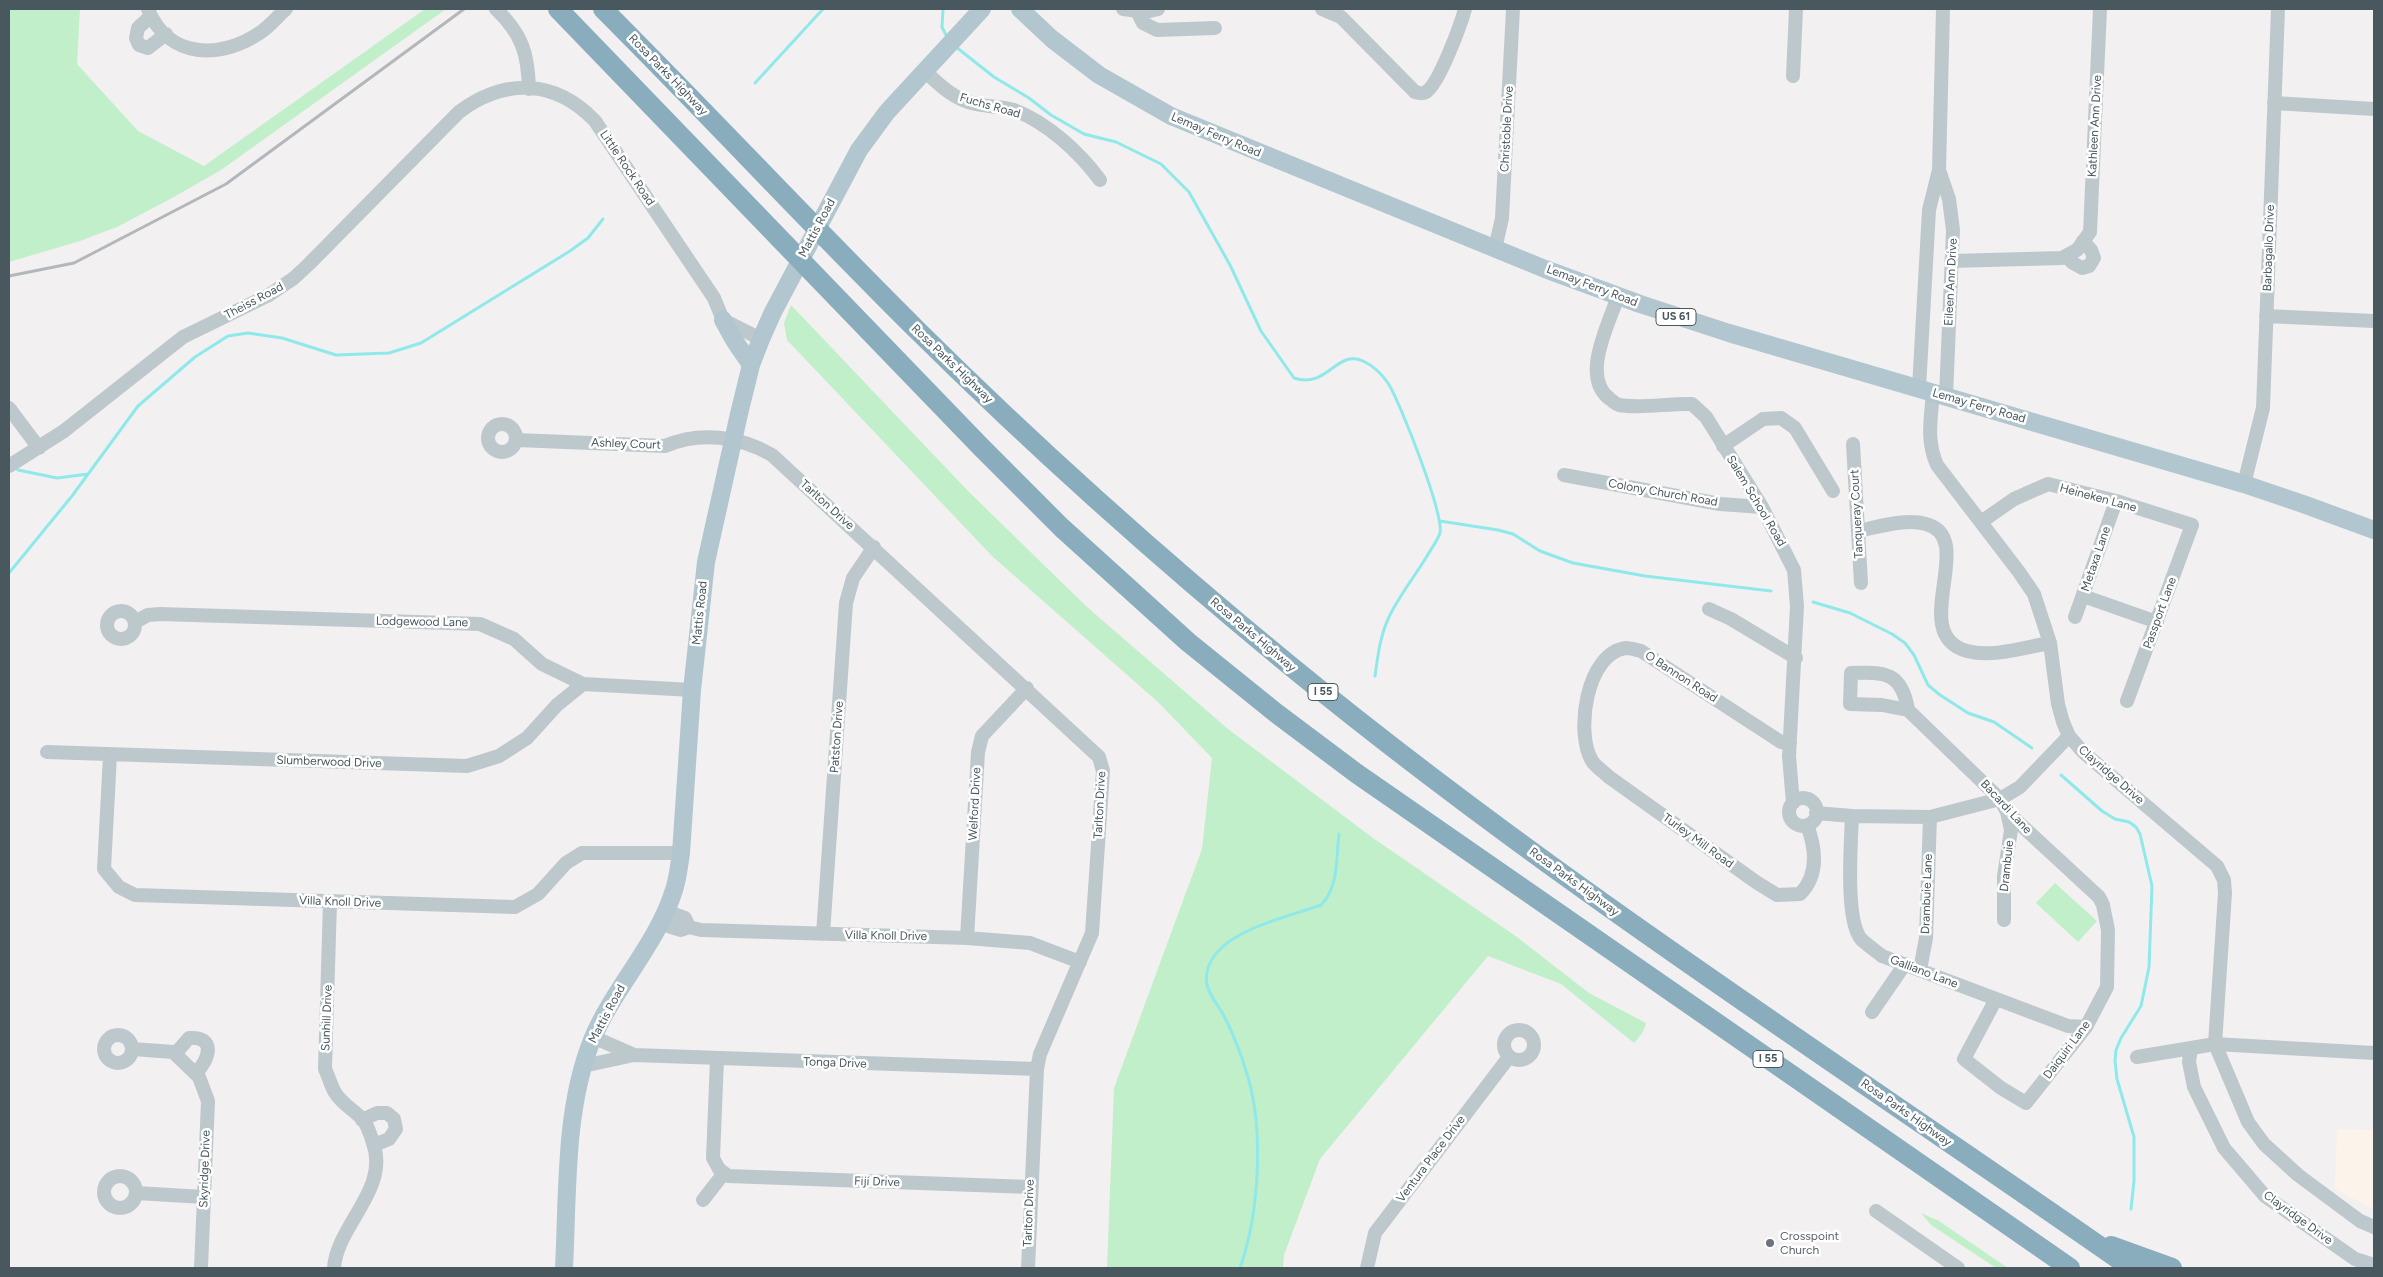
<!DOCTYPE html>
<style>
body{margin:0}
#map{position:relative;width:2383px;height:1277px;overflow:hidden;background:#f3f0f1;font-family:Figtree,sans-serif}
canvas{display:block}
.frame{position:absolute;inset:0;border:10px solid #49585e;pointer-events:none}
</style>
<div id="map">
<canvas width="2383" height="1277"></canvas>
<div class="frame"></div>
</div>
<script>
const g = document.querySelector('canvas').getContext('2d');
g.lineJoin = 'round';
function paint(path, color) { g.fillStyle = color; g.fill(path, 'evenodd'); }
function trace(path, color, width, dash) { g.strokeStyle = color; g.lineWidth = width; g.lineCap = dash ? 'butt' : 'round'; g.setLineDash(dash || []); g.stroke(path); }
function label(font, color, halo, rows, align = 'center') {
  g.font = font + ' Figtree,sans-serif'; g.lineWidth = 5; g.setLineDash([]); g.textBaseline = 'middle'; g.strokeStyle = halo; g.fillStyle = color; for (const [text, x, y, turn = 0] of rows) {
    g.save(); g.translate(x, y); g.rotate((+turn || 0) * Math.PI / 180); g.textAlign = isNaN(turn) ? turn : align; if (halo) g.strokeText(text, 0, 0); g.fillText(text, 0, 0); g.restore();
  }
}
paint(new Path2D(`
 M2337 1129 2374 1130V1209L2335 1189Z`), '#fcf4eb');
paint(new Path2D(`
 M9 9H80L77 64 138 131 204 166 425 9H446L221 170 172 198 117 227 80 241 9 262Z
 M791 305 968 491 1087 607 1228 729 1373 838 1517 937 1589 993 1646 1023 1643 1032 1634 1043 1561 984 1488 956 1320 1159 1284 1255 1283 1268H1107L1114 1088 1202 849 1212 758 1159 703 992 556 787 340 784 323Z
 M2055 883 2097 921 2078 942 2036 903Z
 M1921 1213 1939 1221 2008 1268H1996L1931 1225Z`), '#c1efc9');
trace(new Path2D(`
 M943 9 942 27 948 39
 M956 47 994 77 1029 98 1051 115 1084 134 1116 142 1161 164 1189 192 1230 265 1261 331 1294 378C1328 389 1336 349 1363 361 1374 366 1381 373 1388 383 1400 402 1444 514 1440 533 1438 540 1431 549 1427 556 1415 576 1399 596 1389 617 1380 636 1378 655 1375 676
 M755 83 823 9
 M14 466 18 470 57 478 88 474
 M1440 521 1498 530 1513 534 1540 551 1573 563 1645 576 1771 591
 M9 573 72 496 138 406 195 357 228 336 248 333 282 338 336 355 389 353 421 343 570 251 588 238 603 219
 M1813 602 1850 613 1892 634 1905 643 1914 655 1928 685 1940 695 1968 713 1994 722 2032 748
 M2061 775 2102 811 2115 819 2129 822 2136 827 2140 834 2152 886 2149 967 2141 1006 2121 1038 2116 1050 2115 1061 2117 1079 2134 1137V1181L2131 1209
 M1240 1268C1259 1214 1264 1133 1248 1077 1242 1057 1234 1035 1224 1016 1217 1002 1203 990 1207 972 1215 931 1288 917 1321 905 1339 887 1336 858 1339 834`), '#8fe9ea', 3);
trace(new Path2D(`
 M148 9C168 59 221 60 261 32 270 26 278 16 286 9
 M496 9C522 34 528 53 529 89
 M1123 9 1146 12 1158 9
 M1322 9 1341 17 1415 92C1419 93 1423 94 1426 92 1439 84 1461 24 1465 9
 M1137 11 1143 23 1157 30 1215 28
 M151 16 138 28 136 38 139 45 148 48 166 34
 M925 71C939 85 955 100 976 104 989 107 1001 106 1014 110 1048 123 1079 152 1100 180
 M1793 76 1796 9
 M2274 103 2374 109
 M1939 170 1949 199 1953 230 1946 396
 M1495 249 1502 218 1513 9
 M2066 256 2073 263 2082 268 2089 266 2094 258 2091 250 2083 241
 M1951 261 2062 258 2077 250 2090 232 2100 9
 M1618 296C1609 324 1580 377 1610 399 1613 401 1615 404 1619 405 1641 409 1669 403 1692 404L1706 417 1762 507 1794 570 1797 606 1789 756 1793 803
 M2266 316 2374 321
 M1919 388 1929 210 1939 170 1943 9
 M1933 392C1931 419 1926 440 1937 465L2019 572 2034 594 2050 643 2058 704 2063 722 2069 736 2083 752 2217 866 2224 880 2225 893 2215 1044 2248 1122 2264 1144 2298 1175 2360 1221 2374 1227
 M9 408 39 448
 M488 438a14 14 0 1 1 28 0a14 14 0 1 1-28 0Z
 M516 440 665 446C700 431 739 436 772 455L1099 757 1103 771 1092 933 1040 1054 1037 1069 1028 1268
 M1853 444 1861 583
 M1723 446 1763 419 1781 418 1795 428 1833 491
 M9 466 64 431 183 337 269 295 294 278 309 264 459 112C505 78 555 79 595 121L714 298 723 320 761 339
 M1564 475 1720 504 1762 507
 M2244 484 2263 408 2278 9
 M1981 522 2014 499 2048 484 2116 501 2192 525 2127 701
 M1858 531C1878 527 1906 518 1926 524 1979 538 1906 634 1967 651 1993 658 2025 647 2050 643
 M2083 596 2157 622
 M1709 609 1731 619 1796 658
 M107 625a14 14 0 1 1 28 0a14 14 0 1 1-28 0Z
 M2075 617 2116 501
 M135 622 148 615 160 614 480 624 514 639 542 664 583 684 692 690
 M1908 710C1902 672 1885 672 1851 673L1850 704 1882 705 1908 710 2000 799 2007 812 2099 897 2103 905 2108 930 2107 987 2086 1027 2026 1103 2001 1088 1964 1059 1996 999
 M1790 743 1781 742 1641 651C1637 650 1630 648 1626 648 1586 653 1575 733 1592 761 1596 767 1604 772 1609 777L1756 882 1777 895 1800 894C1819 875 1816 849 1807 825
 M47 752 467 766 499 756 527 738 557 705 583 684
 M110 755 104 869 119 887 135 895 515 907 538 894 566 863 582 853H681
 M1789 812a14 14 0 1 1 28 0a14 14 0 1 1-28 0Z
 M1816 813 1852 816 1930 817 2000 799 2020 787 2069 736
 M1852 816C1851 843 1845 920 1861 939 1867 945 1876 951 1882 956L2068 1026 2086 1027
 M330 902 325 1069C329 1077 331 1087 336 1094 343 1105 356 1111 364 1121 368 1127 371 1136 373 1143 390 1189 337 1225 334 1268
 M666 911 685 918 689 927
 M2004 920V876L2011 830 2007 812
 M659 923 681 930 689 927 701 930 967 938 1030 943 1080 962
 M823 934 846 603 853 578 874 547
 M967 938 978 752 982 736 1027 688
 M1920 970 1926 938 1930 817
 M1872 1012 1905 964
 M1504 1045a15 15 0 1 1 30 0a15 15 0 1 1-30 0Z
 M104 1049a14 14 0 1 1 28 0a14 14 0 1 1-28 0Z
 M593 1037 634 1055
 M2191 1048 2189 1062 2194 1087 2224 1148 2265 1196 2355 1259 2374 1265
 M133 1049 173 1052 199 1077 208 1101 201 1268
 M175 1054 189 1038C217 1036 209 1060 196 1073
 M2137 1057 2215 1044 2374 1053
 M717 1059 713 1158 719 1169 728 1176 1030 1187
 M583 1066 634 1055 1037 1069
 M362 1120 377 1113H387L394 1119 396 1129 389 1139 374 1145
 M104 1192a16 16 0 1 1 32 0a16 16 0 1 1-32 0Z
 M136 1193 204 1197
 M703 1200 724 1173
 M1876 1211 1958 1268
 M1367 1268 1375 1233 1509 1057`), '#bdc8cd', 14);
trace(new Path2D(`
 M1020 9 1052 39 1099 75 1171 116 1545 269 1640 304 1729 333 2244 484 2303 504 2374 530
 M723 320 734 340 751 365
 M564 1268C568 1193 564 1110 592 1040 614 987 657 945 674 890 678 878 679 866 681 853L692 690 706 562 739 414 751 365 761 339 773 312 859 150 887 112 982 9`), '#b1c6ce', 18);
trace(new Path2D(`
 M558 9 981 447 1062 528 1188 642 1276 713 1356 773 2070 1268
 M603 9C709 115 811 225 917 330 1035 447 1159 558 1288 664 1555 883 1848 1070 2131 1268
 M2111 1246 2172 1268`), '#8aadbe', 20);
trace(new Path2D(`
 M9 276 74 263 226 184 464 9`), '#b3b7bb', 3);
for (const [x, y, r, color] of [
 [1770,1243,5,"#6b7280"]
]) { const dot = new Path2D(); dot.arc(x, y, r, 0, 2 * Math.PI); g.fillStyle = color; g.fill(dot); trace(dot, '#fff', 2); }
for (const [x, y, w] of [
 [1676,317,40],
 [1323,692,30],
 [1768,1059,30]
]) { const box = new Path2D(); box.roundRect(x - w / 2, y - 8.5, w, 17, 4); g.fillStyle = '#fff'; g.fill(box); trace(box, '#49585e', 1); }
label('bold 11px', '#49585e', null, [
 ["US 61",1676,317],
 ["I 55",1323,692],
 ["I 55",1768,1059]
]);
label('12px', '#49585e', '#fff', [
 ["Rosa Parks Highway",668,75,46],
 ["Fuchs Road",990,106,16],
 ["Kathleen Ann Drive",2095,126,-87],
 ["Christoble Drive",1507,129,-87],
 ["Lemay Ferry Road",1216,135,23],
 ["Little Rock Road",627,168,56],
 ["Mattis Road",817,228,-62],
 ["Barbagallo Drive",2269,248,-88],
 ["Eileen Ann Drive",1951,282,-87],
 ["Lemay Ferry Road",1592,286,21],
 ["Theiss Road",254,301,-28],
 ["Rosa Parks Highway",952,364,44],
 ["Lemay Ferry Road",1979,406,16],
 ["Ashley Court",626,444,2],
 ["Colony Church Road",1663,493,10],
 ["Heineken Lane",2098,498,15],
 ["Salem School Road",1756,501,59],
 ["Tarlton Drive",827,505,42],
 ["Tanqueray Court",1857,514,-93],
 ["Metaxa Lane",2096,559,-71],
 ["Mattis Road",700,613,-84],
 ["Passport Lane",2160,613,-70],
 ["Lodgewood Lane",422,622,1],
 ["Rosa Parks Highway",1253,635,40],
 ["O Bannon Road",1681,677,33],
 ["Patston Drive",837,737,-86],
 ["Slumberwood Drive",329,762,2],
 ["Clayridge Drive",2111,775,41],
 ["Welford Drive",975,804,-87],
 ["Tarlton Drive",1100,805,-87],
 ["Bacardi Lane",2006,807,47],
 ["Turley Mill Road",1698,841,36],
 ["Drambuie",2007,866,-84],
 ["Rosa Parks Highway",1574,882,36],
 ["Drambuie Lane",1927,894,-88],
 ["Villa Knoll Drive",340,902,2],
 ["Villa Knoll Drive",886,936,1],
 ["Galliano Lane",1924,972,21],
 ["Mattis Road",607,1014,-62],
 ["Sunhill Drive",327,1018,-88],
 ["Daiquiri Lane",2067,1050,-53],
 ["Tonga Drive",835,1063,2],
 ["Rosa Parks Highway",1906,1113,35],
 ["Ventura Place Drive",1431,1159,-53],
 ["Skyridge Drive",205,1169,-88],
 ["Fiji Drive",877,1182,2],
 ["Tarlton Drive",1029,1213,-88],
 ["Clayridge Drive",2298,1218,36]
]);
label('12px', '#5b616d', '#fff', [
 ["Crosspoint",1780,1236],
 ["Church",1780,1250]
], 'left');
</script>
